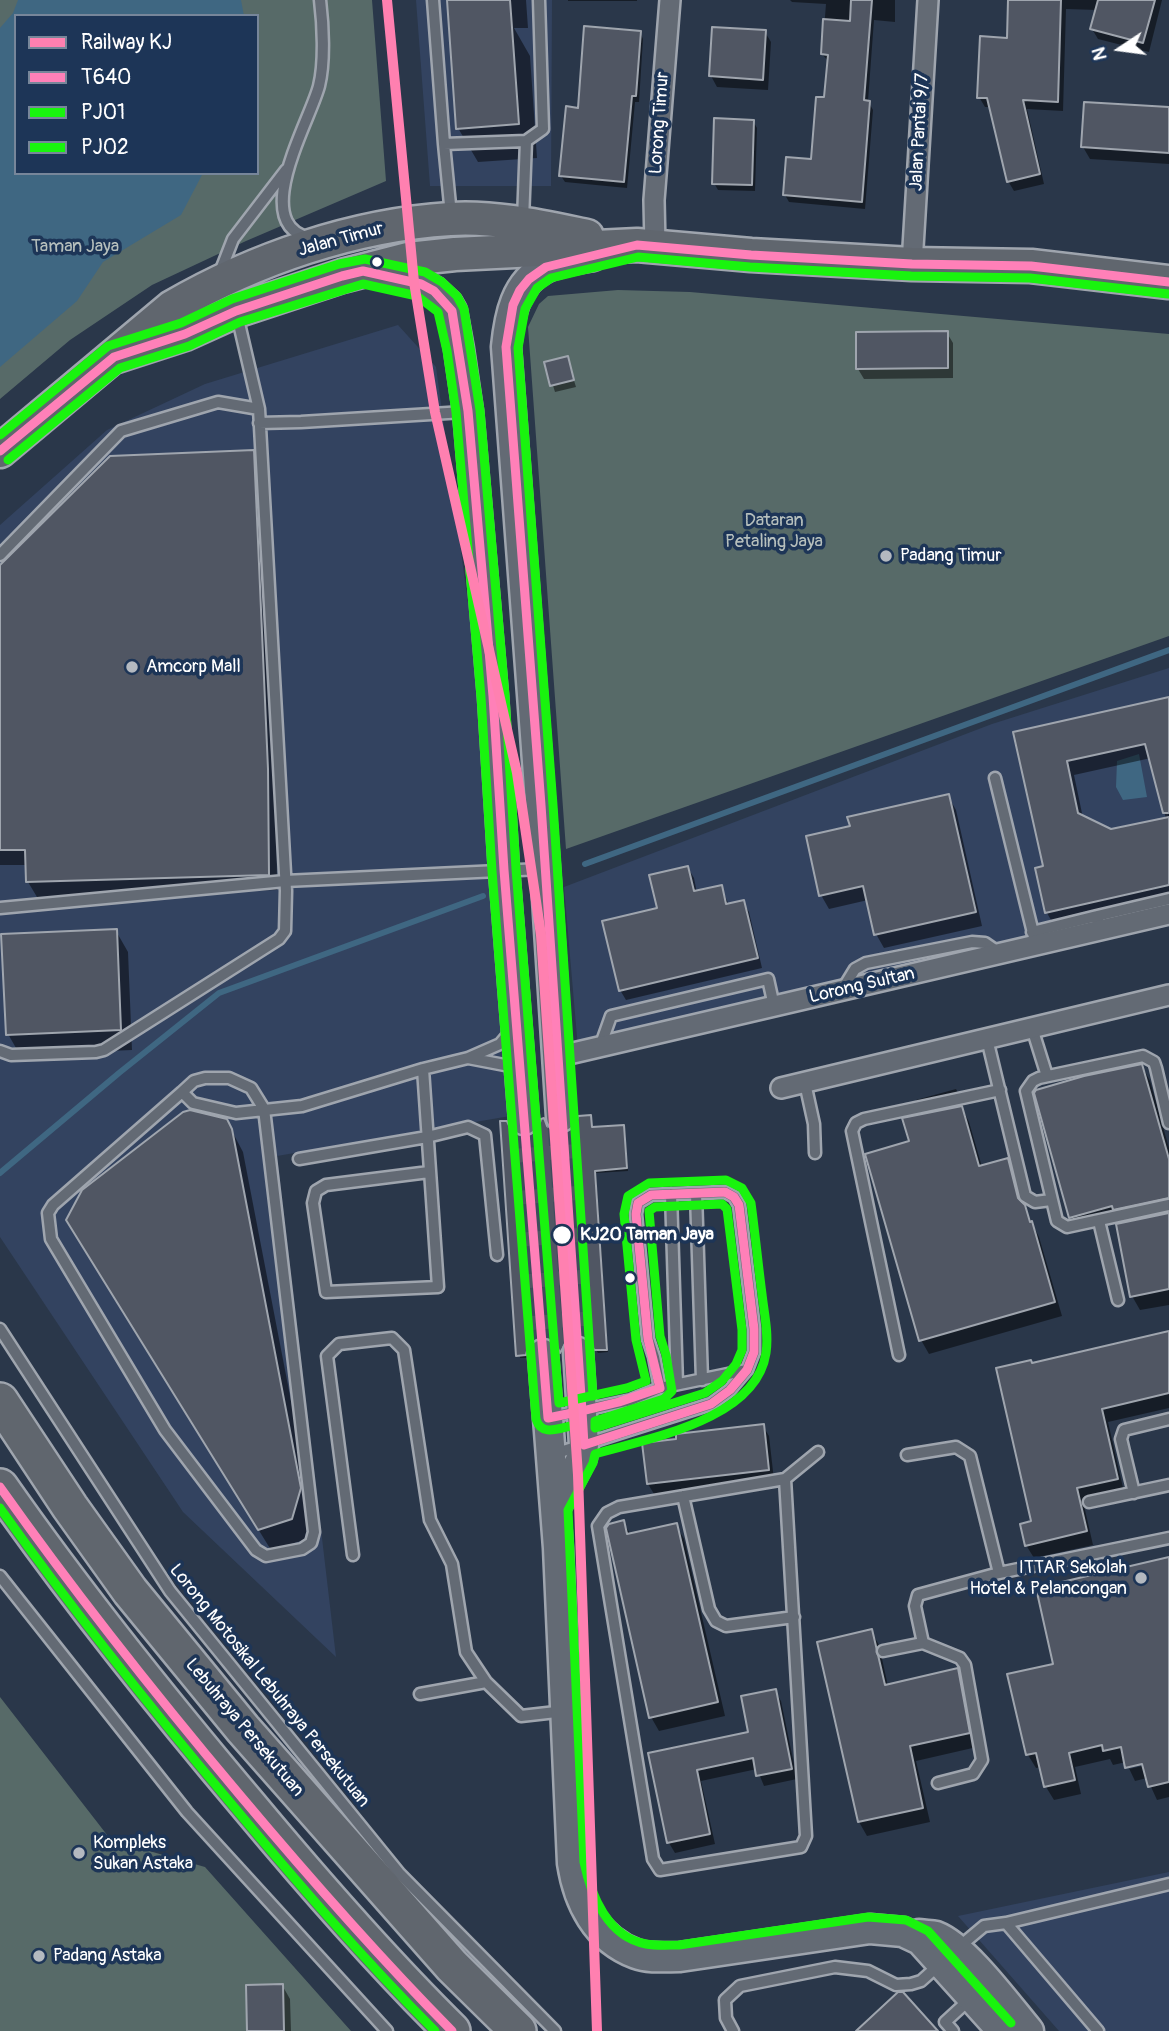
<!DOCTYPE html>
<style>
body{margin:0}
#map{position:relative;width:1169px;height:2031px;overflow:hidden;background:#2a374a;font-family:Pangolin,sans-serif}
canvas{display:block}
.legend{position:absolute;left:14px;top:14px;width:245px;height:161px;box-sizing:border-box;background:#1d3557;border:2px solid #77869a;margin:0;padding:9px 12px;list-style:none;font-size:21px;color:#fff}
.legend li{display:flex;align-items:center;gap:14px;height:35px}
.legend b{width:35px;border:2px solid #77869a}
.north{position:absolute;left:1085px;top:14px;width:70px;height:70px;-webkit-text-stroke:5px #1d3557;paint-order:stroke;rotate:257deg;font-size:19px;font-weight:700;line-height:28px;text-align:center;color:#fff}
.north::after{content:'';display:block;margin:auto;width:24px;height:32px;background:#fff;clip-path:polygon(50% 0,100% 100%,50% 72%,0 100%)}
</style>
<div id="map">
<canvas width="1169" height="2031"></canvas>
<ul class="legend">
<li><b style="height:9px;background:#ff80b0"></b>Railway KJ</li>
<li><b style="height:9px;background:#ff80b8"></b>T640</li>
<li><b style="height:9px;background:#19f40e"></b>PJ01</li>
<li><b style="height:9px;background:#19f40e"></b>PJ02</li>
</ul>
<div class="north">N</div>
</div>
<script>
const g = document.querySelector('canvas').getContext('2d');
g.lineJoin = 'round';
function paint(path, color) { g.fillStyle = color; g.fill(path, 'evenodd'); }
function trace(path, color, width, dash) { g.strokeStyle = color; g.lineWidth = width; g.lineCap = dash ? 'butt' : 'round'; g.setLineDash(dash || []); g.stroke(path); }
function label(font, color, halo, rows, align = 'center') {
  g.font = font + ' Pangolin,sans-serif'; g.lineWidth = 7; g.setLineDash([]); g.textBaseline = 'middle'; g.strokeStyle = halo; g.fillStyle = color; for (const [text, x, y, turn = 0] of rows) {
    g.save(); g.translate(x, y); g.rotate((+turn || 0) * Math.PI / 180); g.textAlign = isNaN(turn) ? turn : align; if (halo) g.strokeText(text, 0, 0); g.fillText(text, 0, 0); g.restore();
  }
}
paint(new Path2D(`
 M416 0H552L551 186H430Z
 M398 325 436 367 486 736 516 1115 277 1156 336 1657 183 1512 0 1237V525L107 430 205 384Z
 M1169 668V907L578 1048 564 887 992 724Z
 M1169 1872V2031H1059L958 1916Z`), '#334360');
paint(new Path2D(`
 M0 0H372L386 181 246 241 152 285 70 340 0 399ZM16 16H257V173H16Z
 M618 290 690 292 1169 334V636L566 849 528 327 539 304 548 296Z
 M0 1697 111 1840 205 1867 351 2031H0Z`), '#576a68');
paint(new Path2D(`
 M18 0H241L244 16H16V173H203L181 215 103 262 77 301 0 367V28L13 13Z
 M1139 754 1147 797 1123 800 1116 787 1117 761Z`), '#3f6782');
paint(new Path2D(`
 M449 0H526L528 28H514L530 56 537 158 478 162 458 128Z
 M568 0H637V1H568Z
 M790 0H895V22L874 20 868 101 873 110 865 209 789 202 785 195 813 161 826 99 829 62 822 54 826 4 792 2Z
 M1010 0H1162L1149 52 1098 39 1092 29 1097 10 1066 9 1063 111 1027 109 1044 184 1014 191 1008 181 991 107H985L979 97 1009 40Z
 M640 32 643 39 639 102H635L627 188 565 182 561 176 580 110Z
 M765 32 771 42 768 90 717 87 711 76Z
 M1169 109V164L1090 159 1083 147Z
 M753 121 757 128 755 191 718 190 714 183Z
 M947 333 953 343V378L864 379 858 369Z
 M567 358 576 387 555 392 546 363Z
 M253 452 261 467 276 785 277 890 37 897 28 882 27 865H0V568Z
 M1169 699V901L1055 927 1047 913 1045 868 1015 733ZM1151 758 1166 819 1111 831 1083 818 1074 775Z
 M948 796 956 810 982 926 884 948 876 934 868 900 829 909 821 895 852 828Z
 M688 868 694 878 697 893 721 887 729 905 743 902 749 912 762 968 626 1000 620 990 659 909Z
 M116 931 128 952 132 1050 20 1055 8 1034Z
 M1142 1066 1150 1081 1169 1148V1305L1140 1310 1132 1296 1123 1224 1121 1220 1079 1232 1071 1218 1036 1093Z
 M956 1089 964 1103 965 1105 961 1106 969 1122 982 1167 1007 1160 1015 1174 1023 1205 1039 1237 1062 1316 929 1354 921 1340 911 1142 925 1115 916 1100Z
 M590 1117 592 1128 623 1126 625 1129 628 1171 596 1173 608 1352 598 1353 589 1340 580 1338 570 1341 562 1354 559 1346 553 1341 545 1340 534 1344 529 1351 527 1358H520L511 1132 515 1136 525 1138 547 1128 552 1133 561 1135 572 1132Z
 M226 1120 243 1152 312 1510 304 1540 271 1550 81 1242Z
 M1169 1333V1408L1108 1422 1124 1492 1083 1501 1093 1545 1034 1558 1026 1545 1033 1523 1032 1365Z
 M763 1426 769 1436 774 1480 654 1494 648 1484Z
 M623 1522 631 1535 676 1525 684 1539 725 1716 659 1731 651 1717Z
 M1169 1559V1797L1157 1800 1147 1778 1135 1781 1126 1762 1113 1765 1110 1759 1075 1767 1081 1794 1054 1800 1046 1787 1042 1767 1036 1768 1028 1755 1055 1665ZM1151 1761V1764L1129 1769V1766Z
 M871 1631 879 1645 888 1686 957 1670 965 1684 977 1747 916 1761 930 1822 867 1836 859 1822 819 1643Z
 M775 1691 781 1701 797 1779 764 1786 757 1769 701 1781 715 1844 675 1853 669 1843 650 1755 750 1734Z
 M282 1985 290 1999 291 2031H249Z`), '#0007');
trace(new Path2D(`
 M585 864 1169 650
 M0 1173 119 1073 219 993 483 896`), '#3f6782', 6);
const building = new Path2D(`
 M447 0H510L519 124 456 129Z
 M851 0H872L864 100 870 101 862 202 783 195 786 157 811 159 816 97H824L828 55 821 54 823 19 850 21Z
 M1008 0H1061L1058 102 1023 100 1040 174 1007 182 987 98H977L980 36 1007 38Z
 M1098 0H1155L1143 43 1090 29Z
 M584 26 641 31 636 96H632L624 182 559 176 566 106 578 108Z
 M712 27 766 30 763 80 709 76Z
 M1084 102 1169 107V153L1081 147Z
 M714 118 754 120 752 185 712 184Z
 M948 331V368L856 369V332Z
 M568 356 574 380 550 386 544 362Z
 M254 450 268 769 269 875 26 882 25 850H0V565L110 456Z
 M1169 697V813H1163L1145 744 1067 761 1078 813 1111 829 1169 817V885L1045 913 1035 868 1043 866 1013 732Z
 M949 794 976 912 874 935 863 886 819 896 806 836 850 826 847 817Z
 M688 866 694 891 722 885 726 904 744 900 758 958 619 991 602 921 657 908 649 875Z
 M117 929 121 1030 6 1035 1 934Z
 M1142 1064 1169 1159V1198L1113 1210 1112 1206 1069 1218 1034 1093 1036 1090 1084 1076Z
 M962 1106 979 1166 1008 1158 1018 1198 1025 1205 1030 1222 1032 1221 1055 1302 919 1341 865 1154 909 1141 902 1118Z
 M190 1110 227 1119 232 1129 301 1488 292 1519 258 1530 66 1220 82 1190 183 1112Z
 M591 1115 592 1127 624 1125 627 1168 595 1171 607 1350H594L591 1342 586 1337 578 1335 568 1339 560 1353 556 1344 550 1339 542 1337 533 1341 528 1347 526 1355 516 1356 500 1121H507L511 1130 516 1135 525 1137 534 1133 539 1126 541 1119 544 1118 547 1126 553 1132 561 1134 571 1130 576 1124 578 1116Z
 M1169 1213V1289L1130 1297 1116 1224Z
 M1169 1331V1393L1102 1409 1118 1479 1077 1488 1087 1531 1025 1546 1020 1524 1031 1521 996 1368 1031 1360 1032 1363Z
 M764 1424 769 1470 647 1484 642 1443 676 1439V1434Z
 M624 1520 627 1534 677 1523 718 1702 649 1718 606 1528 609 1524Z
 M1169 1557V1782L1148 1787 1142 1764 1125 1768 1121 1747 1103 1751 1102 1745 1069 1753 1075 1780 1044 1787 1036 1753 1026 1755 1007 1674 1053 1664 1036 1588Z
 M872 1629 885 1685 958 1668 970 1733 910 1746 923 1808 858 1822 817 1642Z
 M776 1689 792 1769 756 1776 753 1758 697 1770 710 1834 667 1843 648 1753 748 1732 741 1696Z
 M283 1984 284 2031H247L246 1985Z
 M898 1992H903L938 2031H856Z`);
paint(building, '#505663');
trace(building, '#9fa5ae', 2);
trace(new Path2D(`
 M561 1117 578 1352
 M524 1120 543 1354`), '#3f4b5c', 28, [28, 14]);
const lane = new Path2D(`
 M433 0 444 144
 M451 215 444 144 526 141
 M523 220 526 141 543 129 539 0
 M310 238C248 224 310 121 319 86 325 62 323 24 320 0
 M219 275 233 239 286 170
 M259 423 301 422 464 412
 M0 555 121 431 218 402 259 409
 M995 778 1036 945
 M0 908 285 881 541 869
 M1101 930 1097 916 1169 899
 M1032 932 1097 916
 M844 987 855 969 866 963 972 942 985 943 998 952
 M1032 1028 1047 1076
 M987 1039 1025 1196 1035 1202 1051 1200
 M600 1047 611 1016 768 979 774 1006
 M0 1051 11 1055 96 1052 104 1050 279 939 285 931 286 891 259 409 237 315
 M468 1058 515 1067
 M423 1069 438 1287 326 1292 313 1203 316 1191 326 1185 429 1172
 M805 1083 814 1124 815 1153
 M182 1092 53 1205 48 1213 51 1239 165 1430 256 1550 266 1556 302 1549 311 1543 314 1532 264 1109 251 1088 229 1078H205L194 1081 182 1092 193 1103 236 1113 302 1106 423 1069 468 1058 500 1044 511 1031
 M1169 1123 1156 1068 1154 1062 1143 1056 1039 1078 1033 1081 1026 1091 1057 1221 1067 1227 1169 1205
 M299 1159 427 1137 468 1127 485 1135 497 1255
 M671 1194 677 1384
 M696 1194 702 1380
 M1099 1221 1118 1300
 M0 1329 170 1591 399 1873 555 2031
 M899 1355 852 1131 856 1123 864 1119 1000 1090
 M660 1388 747 1370
 M552 1417 631 1400 660 1388 654 1357 648 1339 636 1214 638 1203 651 1195 725 1192 734 1197 739 1205 754 1329V1352L747 1370 730 1390 711 1404 554 1454
 M907 1455 956 1447 970 1456 999 1573
 M785 1479 806 1836 801 1847 660 1870 653 1859 598 1526 607 1513 619 1507Z
 M785 1479 818 1452
 M1134 1493 1121 1439 1124 1430 1169 1419
 M683 1496 709 1609 716 1621 726 1626 794 1617
 M1089 1502 1169 1485
 M353 1555 327 1356 339 1344 392 1338 404 1350 430 1520 452 1564 466 1652 486 1682 521 1716 565 1711
 M0 1576 187 1812 387 2031
 M923 1643 960 1658 965 1665 982 1760 973 1774 938 1783
 M883 1651 923 1643 915 1606 918 1595 999 1573 1169 1538
 M420 1694 486 1682
 M1006 1923 1169 1884
 M959 1947 984 1926 1006 1923 1098 2031
 M733 2031 726 2018 725 2000 740 1986 835 1967 868 1971 896 1985 911 1984 921 1981 940 1964
 M953 2031 945 2022 970 1999`);
const street = new Path2D(`
 M655 246 654 200 670 0
 M912 264 928 0
 M556 1057 1169 914
 M781 1088 1169 995`);
const secondary = new Path2D(`
 M363 271 421 284 434 291 448 304 452 311 459 349 468 411 493 696 504 870 524 1120
 M561 1117 545 868 506 347C509 317 515 282 545 268 560 261 578 259 593 256
 M543 1354 558 1548 572 1863C578 1902 596 1939 636 1954 649 1959 666 1957 680 1957L870 1929 903 1932 920 1940 1002 2031
 M556 1507 582 1457 584 1445 578 1352
 M919 1934C924 1935 931 1935 936 1936 965 1947 1008 2006 1029 2031`);
const primary = new Path2D(`
 M114 357 185 334 236 311 342 276 408 259 455 254 637 245 751 255 912 264 1031 266 1169 282
 M0 451 172 307C255 259 354 225 450 219 495 216 543 227 587 236`);
const highway = new Path2D(`
 M0 1401 70 1507 130 1591 243 1729 452 1966 518 2031
 M0 1487C77 1597 162 1703 249 1806 314 1884 380 1960 452 2031`);
trace(lane, '#9fa5ae', 15);
trace(street, '#9fa5ae', 24);
trace(secondary, '#9fa5ae', 33);
trace(primary, '#9fa5ae', 37);
trace(highway, '#9fa5ae', 40);
trace(lane, '#636a74', 10);
trace(street, '#636a74', 19);
trace(secondary, '#636a74', 28);
trace(primary, '#60666e', 32);
trace(highway, '#60666e', 35);
trace(new Path2D(`
 M0 451 114 357 185 334 236 311 342 276 363 271 421 284 434 291 452 311 468 411 493 696 504 870 548 1418 582 1411
 M725 1192 734 1197 739 1205 754 1329V1352L747 1370 730 1390 711 1404 584 1445 582 1411 619 1402 660 1388 648 1339 636 1214 638 1203 651 1195Z
 M582 1411 541 805 506 347 513 305 520 290 529 279 546 267 637 245 751 255 912 264 1031 266 1169 282
 M0 1487C75 1593 155 1694 239 1794 307 1875 377 1955 452 2031`), '#ff80b8', 9);
trace(new Path2D(`
 M8 460 120 368 189 346 240 322 363 284 417 296 438 312 447 351 456 412 481 697 492 871 536 1419C541 1436 557 1429 571 1426
 M722 1204 727 1209 742 1330V1350L736 1364 722 1381 705 1393 595 1428V1421L664 1399 672 1391 666 1355 660 1336 649 1211 655 1207Z
 M593 1396 553 805 518 348 525 309 537 288 551 278 638 257 750 267 911 276 1030 278 1168 294
 M0 1508C72 1609 149 1706 229 1801 295 1880 362 1958 435 2031`), '#19f40e', 9);
trace(new Path2D(`
 M0 435 108 346 181 323 232 299 339 264 365 259 425 272 442 282 457 296 464 309 480 410 505 695 516 869 559 1403 627 1388 646 1381 636 1340 624 1214 628 1196 649 1183 726 1180 742 1188 751 1203C755 1233 758 1263 762 1294 764 1313 769 1333 766 1353 756 1420 649 1438 595 1454L593 1463 568 1510 584 1862C591 1896 608 1937 646 1944 657 1946 668 1945 679 1945L868 1917 906 1920 928 1931 1011 2023`), '#19f40e', 9);
trace(new Path2D(`
 M387 0 414 282 435 412 517 773 541 935 578 1475 597 2031`), '#ff80b0', 10);
for (const [x, y, r, color] of [
 [377,262,6,"#fff"],
 [886,556,7,"#b4b9c0"],
 [132,667,7,"#b4b9c0"],
 [562,1235,10,"#fff"],
 [630,1278,6,"#fff"],
 [1141,1578,7,"#b4b9c0"],
 [79,1853,7,"#b4b9c0"],
 [39,1956,7,"#b4b9c0"]
]) { const dot = new Path2D(); dot.arc(x, y, r, 0, 2 * Math.PI); g.fillStyle = color; g.fill(dot); trace(dot, '#1d3557', 2.5); }
label('18px', '#fff', '#1d3557', [
 ["Lorong Timur",660,123,-86],
 ["Jalan Pantai 9/7",920,132,-87],
 ["Jalan Timur",341,240,-15],
 ["Lorong Sultan",862,986,-13],
 ["Lorong Motosikal Lebuhraya Persekutuan",269,1686,51],
 ["Lebuhraya Persekutuan",244,1728,50]
]);
label('18px', '#b7c0bd', '#1d3557', [
 ["Taman Jaya",75,247],
 ["Dataran",774,521],
 ["Petaling Jaya",774,542]
]);
label('18px', '#fff', '#1d3557', [
 ["Padang Timur",900,556],
 ["Amcorp Mall",146,667],
 ["ITTAR Sekolah",1127,1568,"right"],
 ["Hotel & Pelancongan",1127,1589,"right"],
 ["Kompleks",93,1843],
 ["Sukan Astaka",93,1864],
 ["Padang Astaka",53,1956]
], 'left');
label('bold 18px', '#fff', '#1d3557', [
 ["KJ20 Taman Jaya",580,1235]
], 'left');
</script>
